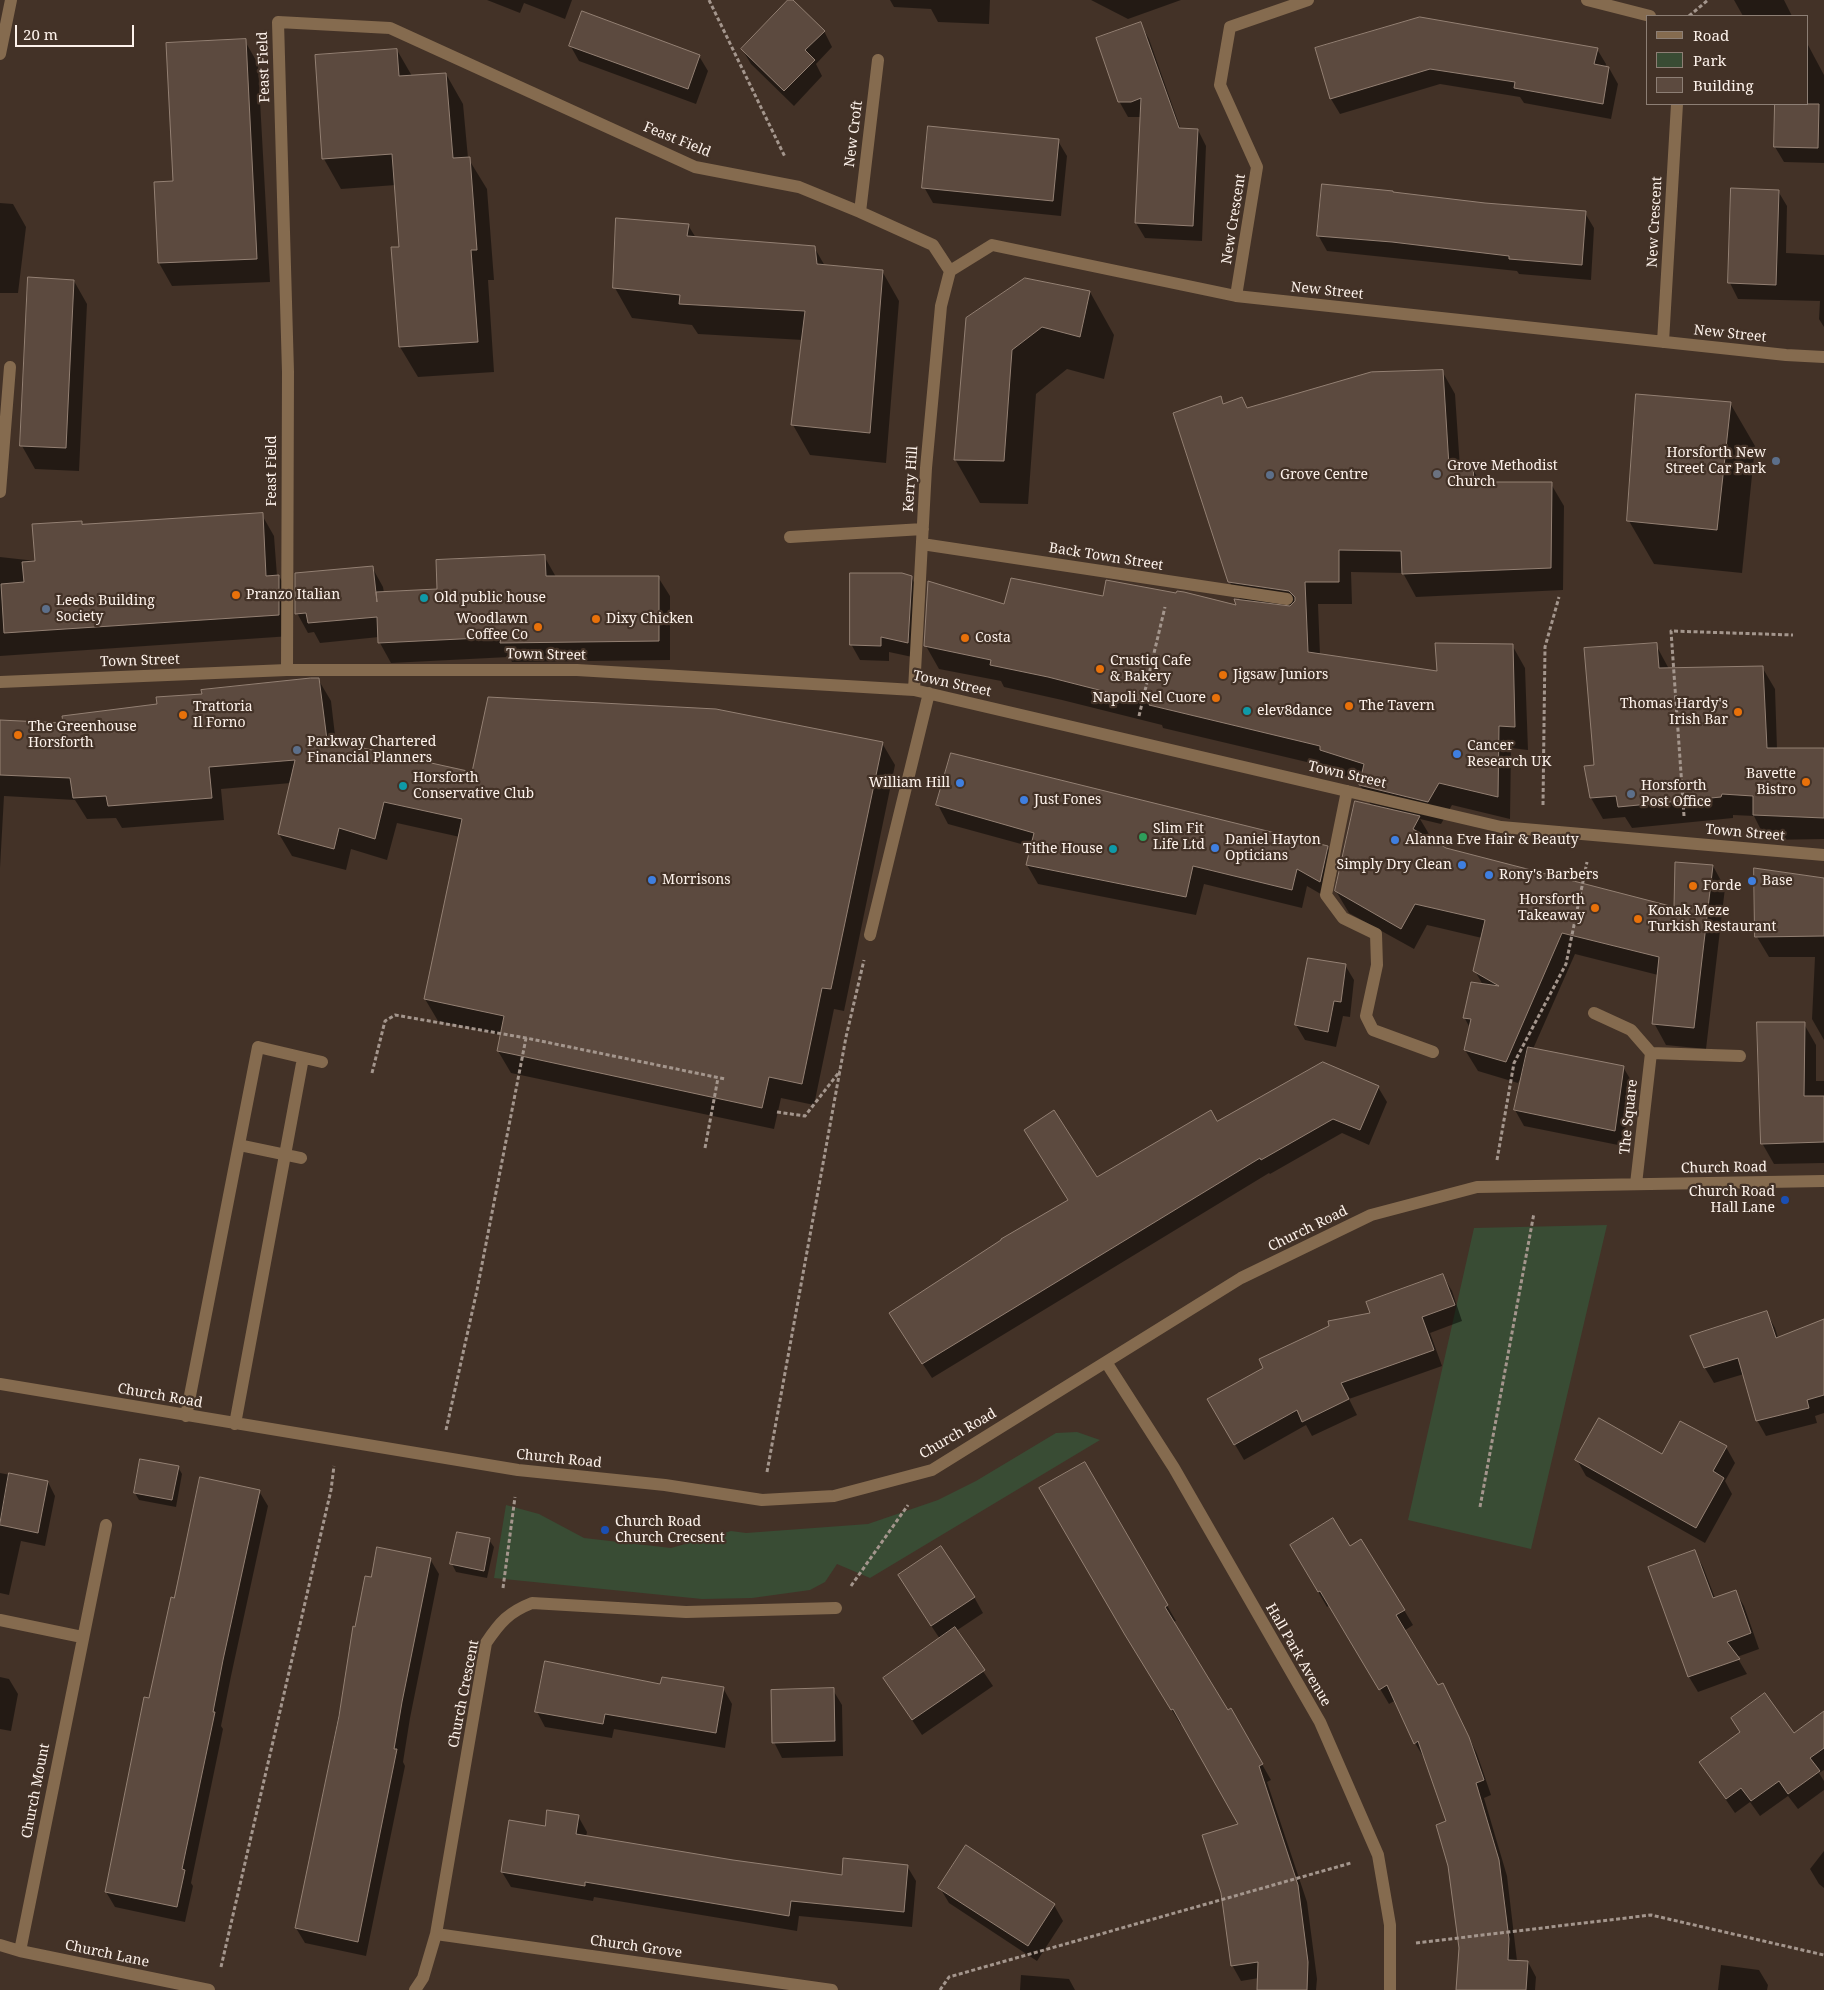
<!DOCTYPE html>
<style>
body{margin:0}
#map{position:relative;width:1824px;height:1990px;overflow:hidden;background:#433227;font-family:"Noto Serif",serif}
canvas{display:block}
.legend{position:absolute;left:1646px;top:15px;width:162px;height:90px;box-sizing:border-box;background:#433227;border:1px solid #8d7f75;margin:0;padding:6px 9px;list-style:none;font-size:15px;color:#fdf2eb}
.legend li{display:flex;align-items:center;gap:10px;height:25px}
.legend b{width:25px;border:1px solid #8d7f75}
.scale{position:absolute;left:15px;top:25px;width:119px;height:22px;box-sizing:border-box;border:2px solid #fdf2eb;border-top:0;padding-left:6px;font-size:15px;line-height:18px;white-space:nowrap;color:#fdf2eb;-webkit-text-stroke:4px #433227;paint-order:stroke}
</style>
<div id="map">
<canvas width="1824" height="1990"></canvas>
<ul class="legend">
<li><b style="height:6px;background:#856b4f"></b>Road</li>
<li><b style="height:14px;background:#394c34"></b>Park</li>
<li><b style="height:14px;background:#5c4a3f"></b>Building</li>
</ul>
<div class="scale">20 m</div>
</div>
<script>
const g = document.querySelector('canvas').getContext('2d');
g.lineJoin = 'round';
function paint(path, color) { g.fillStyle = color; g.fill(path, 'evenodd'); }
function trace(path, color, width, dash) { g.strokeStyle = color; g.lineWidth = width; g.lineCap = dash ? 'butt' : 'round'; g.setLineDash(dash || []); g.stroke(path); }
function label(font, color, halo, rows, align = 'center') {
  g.font = font + ' "Noto Serif",serif'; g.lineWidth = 4.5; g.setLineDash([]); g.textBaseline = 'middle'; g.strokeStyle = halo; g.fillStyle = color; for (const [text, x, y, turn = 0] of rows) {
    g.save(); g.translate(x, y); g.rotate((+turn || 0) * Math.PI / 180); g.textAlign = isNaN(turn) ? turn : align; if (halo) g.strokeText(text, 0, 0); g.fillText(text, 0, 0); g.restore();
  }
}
paint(new Path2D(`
 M1607 1225 1531 1549 1408 1520 1474 1228Z
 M1077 1432 1100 1440 870 1578 837 1564 825 1582 810 1590 752 1598 702 1599 494 1578 506 1505 539 1514 584 1538 671 1548 731 1531 746 1533 868 1524 938 1500 976 1481 1056 1433Z`), '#394c34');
paint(new Path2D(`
 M487 0H572L565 19 524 3 520 13Z
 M789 0H792L824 31 832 47 816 64 822 76 794 106 751 64 742 49Z
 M890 0H990L989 24 938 22 931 9 894 7Z
 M1091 0H1181L1128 19Z
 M1734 0H1784L1792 16H1743Z
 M1140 23 1149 39 1181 130H1198L1206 146 1202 241 1145 238 1136 223 1142 117H1128L1119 101Z
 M245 41 258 64 270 282 172 286 159 263 155 183 174 182Z
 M570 45 699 56 708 71 696 104 579 61Z
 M1808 45 1824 75V163L1784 162 1775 147 1776 104H1808Z
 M1316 49H1597L1606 64 1605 68H1609L1618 84 1611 119 1524 103 1520 97 1440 84 1340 114 1331 99Z
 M397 50 412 76 446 74 463 104 468 158 487 189 494 280H488L494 372 418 377 400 347V248L396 185 341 189 324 159 316 57Z
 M1058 141 1067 156 1061 216 933 203 924 187Z
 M1732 189 1778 191 1787 206 1786 253 1824 255V327L1819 319 1820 301 1738 299 1730 283Z
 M0 203 13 204 26 227 18 293H0Z
 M1485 204 1585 213 1594 228 1591 280 1519 274 1517 271 1327 251 1318 235Z
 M688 225 696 238 814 247 825 266 882 271 899 301 886 463 810 455 793 425 803 340 698 334 692 325 632 318 615 288Z
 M74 281 87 304 79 471 35 469 22 446Z
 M1090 292 1114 335 1104 379 1067 369 1036 394 1028 504 980 503 955 459 968 319Z
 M1442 371 1455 394 1460 468H1472L1481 484H1551L1564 506 1563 590 1416 597 1403 573 1351 572 1352 604H1318L1320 655 1439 673 1512 645 1525 668 1528 750 1511 748 1510 819 1452 805 1441 824 1420 819 1432 839 1431 841 1446 849 1675 909 1713 866 1725 888 1706 1049 1666 1045 1654 1023 1658 975 1575 954 1533 1049 1623 1067 1632 1082 1623 1146 1524 1126 1515 1110 1523 1074 1518 1083 1478 1071 1465 1050 1470 1028 1464 1017 1483 985 1475 971 1482 938 1427 925 1414 949 1349 913 1336 891 1372 807 1360 785 1361 781 1335 773 1332 768 1163 728 1162 725 1062 700 1004 687 1001 681 939 669 926 646 1005 606 1104 598 1237 607 1241 601 1229 581 1220 398 1224 404 1242 398 1248 409Z
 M1730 403 1755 446 1742 573 1654 564 1629 521Z
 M262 515 274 536 277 576H279L291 597V636L0 656V557L36 561 81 522 83 525Z
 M544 556 556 577H658L670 596V660L512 662 509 657 391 663 380 643 379 637 320 643 314 632 308 633 297 613 372 567 383 587 384 593 438 590Z
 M911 577 920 593 917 658 889 652V661L860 660 851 644Z
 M1656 645 1669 669 1762 667 1775 689 1777 749H1824V839L1766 840 1754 816 1733 815V818L1632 828 1625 817 1603 819 1591 798 1595 766Z
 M318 679 331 701 336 744 473 774 882 743 895 765 844 1011 834 1009 814 1105 781 1098 774 1129 511 1073 498 1051 502 1035 438 1021 425 999 460 837 397 823 387 860 351 849 346 870 292 856 279 834 291 783 221 789 224 820 122 828 116 818 87 819 75 800 4 796 0 868V721L64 725 203 696Z
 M938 805 1327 847 1338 866 1331 900 1307 886 1302 908 1204 884 1196 915 1038 884 1027 865 1032 847 948 824Z
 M1824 879V1040L1812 1019 1815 957H1769L1757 937Z
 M1345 965 1354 980 1350 1017 1343 1016 1336 1047 1305 1040 1296 1025Z
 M1804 1024 1816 1045V1081H1824V1163L1774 1164 1762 1143Z
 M1378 1087 1387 1102 1369 1145 1342 1133 1270 1174 1269 1173 932 1378 899 1328 1096 1178 1217 1122Z
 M1443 1276 1452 1291 1462 1321 1430 1333 1442 1366 1349 1399 1357 1415 1312 1436 1306 1425 1244 1460 1209 1400Z
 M1766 1312 1775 1328 1778 1338 1824 1321V1413L1815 1416 1817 1423 1766 1436 1757 1420 1744 1374 1714 1383 1705 1368 1692 1336Z
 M1726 1447 1735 1463 1725 1481 1732 1494 1705 1543 1586 1476 1577 1460 1662 1455Z
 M1084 1463 1176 1621 1173 1622 1227 1711 1231 1710 1271 1780 1267 1782 1307 1902 1317 1979 1316 1990H1258L1259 1978 1241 1981 1232 1965 1239 1824 1182 1724 1181 1725 1136 1651Z
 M178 1467 182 1474 176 1507 139 1500 135 1493Z
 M0 1473 48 1482 55 1496 45 1546 21 1541 9 1595 0 1593Z
 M259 1491 268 1506 231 1676 221 1726 223 1729 191 1883 193 1886 185 1922 115 1907 106 1892 175 1599Z
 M489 1540 494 1547 487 1578 456 1572 452 1564Z
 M1291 1545 1350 1548 1404 1610 1413 1625 1404 1631 1437 1687 1443 1685 1451 1700 1477 1754 1491 1795 1484 1798 1507 1876 1517 1961 1528 1962 1536 1977 1535 1990H1457L1460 1948 1448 1822 1425 1757 1424 1758 1415 1743 1396 1700 1389 1704 1330 1605 1327 1607Z
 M1695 1552 1703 1567 1715 1598 1735 1591 1744 1606 1759 1649 1737 1657 1747 1674 1698 1692 1689 1677Z
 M430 1559 439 1574 410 1718 403 1762 405 1766 366 1956 305 1943 296 1928 356 1628 372 1579Z
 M908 1591 974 1597 983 1613 956 1631 993 1686 922 1735 884 1678 940 1639Z
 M0 1677 9 1679 18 1694 11 1731 0 1729Z
 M662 1685 723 1688 732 1704 725 1748 614 1729 612 1738 545 1727 537 1712Z
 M833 1690 842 1705 843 1756 782 1758 774 1742Z
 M1794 1735 1824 1736V1770L1819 1773 1824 1781V1790L1798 1809 1788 1796 1760 1816 1750 1802 1735 1813 1700 1762Z
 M578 1816 587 1832 586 1837 732 1861 843 1877 907 1866 916 1881 912 1927 799 1916 797 1931 594 1897 593 1901 511 1887 502 1872Z
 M1824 1851V1888L1819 1884 1810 1869Z
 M940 1888 1054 1905 1063 1921 1037 1961 949 1903Z
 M1721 1965 1759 1970 1768 1985 1767 1990H1718Z
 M1021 1975 1069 1979 1075 1990H1020Z`), '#0007');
const building = new Path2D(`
 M788 0H793L825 31 805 50 815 60 784 91 741 49Z
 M582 11 700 55 688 89 569 46Z
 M1420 17 1598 48 1594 64 1609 67 1603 104 1514 88 1515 82 1430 69 1330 99 1315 48Z
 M1141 22 1179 128 1198 129 1193 226 1135 223 1141 98 1131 102H1118L1096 38Z
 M246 39 257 259 158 263 154 182 173 181 166 43Z
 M397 49 399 76 446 73 453 158 470 157 477 250H471L478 342 399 347 391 247H399L392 154 322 159 315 55Z
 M1775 104H1819L1818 148 1774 147Z
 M928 126 1059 139 1053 201 922 188Z
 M1322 184 1393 191V192L1485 203 1586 211 1582 265 1509 259V256L1392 242 1317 236Z
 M1731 188 1779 190 1776 285 1728 283Z
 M616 218 689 224 687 236 815 246 817 264 883 270 870 433 791 425 805 311 679 304 680 295 613 288Z
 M28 277 74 280 66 448 20 446Z
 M1025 278 1090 291 1080 337 1042 327 1012 350 1004 461 954 460 966 318Z
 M1443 370 1449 466H1473L1474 482H1552L1551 568 1402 574 1401 551 1339 550V582H1305L1308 652 1437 671 1435 643 1513 644 1515 727 1499 726 1498 797 1439 783 1428 802 1359 785 1364 764 1320 750V746L1149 705 1150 703 1048 677 990 665 991 660 924 646 928 581 1004 604 1011 578 1103 596 1106 580 1176 593 1177 591 1184 592 1236 605 1234 599 1290 606 1295 601V597L1289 591 1228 582 1173 413 1221 396 1223 404 1242 397 1247 408 1371 372Z
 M1636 394 1731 402 1717 530 1627 521Z
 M263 513 266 576 279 575V615L4 633 1 584 24 582 22 562 35 561 32 524 82 521V524Z
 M545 555 546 576H659V641L500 643 501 637 378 643 377 617 308 623 306 613 295 614V573L373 566 377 602 376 592 437 589 436 560Z
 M850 573H902L912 576 908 643 881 637V646L850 645Z
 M1657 643 1659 668 1763 666 1767 748H1824V818L1753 815V796L1722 794 1721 797 1618 807 1616 796 1590 798 1584 766 1594 765 1584 648Z
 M311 678H319L327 740 472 772 488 697 716 709 883 742 831 989 822 988 802 1084 769 1077 762 1108 512 1054 497 1051 504 1016 424 999 462 819 384 802 375 839 339 828 334 849 278 834 295 760 209 767 212 798 108 806 106 796 73 798 70 778 0 775V720L63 723 62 716 157 704 156 697 202 694 201 690Z
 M951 753 1328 846 1320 882 1297 869 1292 890 1193 866 1186 897 1026 865 1034 833 936 805Z
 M1355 801 1420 816 1413 829 1446 848 1674 907 1675 862 1713 865 1694 1028 1652 1024 1659 957 1562 933 1506 1062 1464 1050 1471 1019 1463 1018 1471 982 1499 986 1473 971 1485 920 1415 904 1401 929 1335 891Z
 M1754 868 1824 878V936L1755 937Z
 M1308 958 1346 964 1341 1002 1334 1001 1328 1032 1295 1025Z
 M1757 1022H1805L1804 1096H1824V1142L1761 1144Z
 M1528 1047 1624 1066 1615 1131 1514 1110Z
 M1323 1062 1379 1086 1360 1130 1333 1119 1261 1160 1260 1158 922 1364 889 1313 1001 1240V1239L1068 1200 1024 1130 1054 1110 1097 1177 1211 1110 1217 1121Z
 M1443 1274 1455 1305 1422 1317 1434 1350 1341 1383 1349 1399 1302 1422 1297 1410 1234 1445 1207 1399 1263 1368 1259 1359 1329 1326 1328 1321 1370 1313 1366 1302Z
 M1767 1311 1776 1338 1824 1319V1395L1807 1400 1809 1408 1756 1421 1738 1358 1704 1368 1690 1336Z
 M1599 1418 1662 1454 1680 1421 1727 1446 1713 1471 1724 1478 1696 1528 1575 1460Z
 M140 1459 179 1466 172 1500 134 1493Z
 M1085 1462 1168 1605 1165 1607 1228 1710 1231 1708 1263 1764 1259 1766 1298 1885 1308 1962 1307 1990H1257L1258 1962 1231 1966 1221 1893 1202 1835 1238 1824 1173 1709 1171 1710 1125 1635 1039 1488Z
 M9 1473 48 1481 38 1533 0 1525Z
 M200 1477 260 1490 223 1660 213 1712H215L182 1869 185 1870 177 1907 105 1892 144 1697 149 1698 171 1597 174 1598Z
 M1333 1518 1350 1546 1361 1539 1405 1610 1396 1615 1438 1685 1443 1683 1469 1737 1484 1780 1476 1783 1499 1860 1509 1939 1508 1960 1528 1961 1526 1990H1456L1459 1948 1448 1866 1436 1825 1446 1821 1418 1741 1414 1744 1387 1685 1379 1690 1320 1591 1318 1592 1290 1545Z
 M457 1532 490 1538 484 1571 450 1564Z
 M941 1546 975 1597 931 1626 898 1575Z
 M377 1547 431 1558 402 1702 394 1749H397L358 1942 295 1928 339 1716 353 1626 355 1627 365 1576 371 1577Z
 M1695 1550 1713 1598 1736 1590 1751 1633 1727 1642 1740 1659 1688 1677 1648 1567Z
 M955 1627 985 1670 912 1720 883 1678Z
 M545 1661 660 1684 662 1677 724 1687 716 1733 605 1714 603 1724 535 1712Z
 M834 1688 835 1741 772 1743 771 1690Z
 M1765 1693 1794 1733 1824 1711V1748L1810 1758 1820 1771 1788 1794 1779 1781 1751 1801 1741 1788 1726 1799 1699 1762 1740 1732 1731 1718Z
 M547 1810 579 1815 576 1834 733 1860 842 1875 843 1858 908 1865 904 1912 791 1901 789 1916 585 1882V1886L501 1872 509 1820 545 1826Z
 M966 1845 1055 1904 1028 1946 938 1888Z`);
paint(building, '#5c4a3f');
trace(building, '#938073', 1);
trace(new Path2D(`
 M709 0 785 157
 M1689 16 1708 0
 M1139 716 1165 607
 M1543 805 1545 647 1559 597
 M1684 816 1671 631 1793 635
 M372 1073 385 1021 395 1015 526 1038 725 1079
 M777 1112 805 1116 840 1071
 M705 1148 718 1078
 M1497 1160 1514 1063 1566 964 1587 862
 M446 1430 477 1290 526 1038
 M767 1472 846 1037 864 960
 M1480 1507 1534 1213
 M851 1586 908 1505
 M503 1588 515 1497
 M1416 1943 1651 1915 1824 1955
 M221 1967 331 1490 334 1466
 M940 1990 949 1977 1351 1863`), '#a4968d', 3, [4, 2.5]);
trace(new Path2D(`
 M1587 0 1650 16
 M0 54 11 0
 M860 212 878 60
 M1236 296 1257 167 1220 85 1230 27 1308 0
 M1663 342 1677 104
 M0 492 10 367
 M790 537 923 529
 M922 544 1287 599
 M287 670 288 372 278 22 390 28 695 167 799 187 860 212 933 245 950 271 992 245 1236 296 1786 355 1824 357
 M0 682 287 670H577L914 690 1501 827 1824 855
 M914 690 926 468 941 306 950 271
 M1347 791 1326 895 1343 918 1376 934 1377 965 1366 1016 1373 1030 1433 1052
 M870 935 929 693
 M1594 1013 1631 1030 1651 1053 1740 1056
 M239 1145 301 1158
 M1636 1184 1651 1053
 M1106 1362 1174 1468 1320 1722 1378 1855 1390 1925V1990
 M0 1384 518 1470 665 1485 762 1500 834 1496 932 1470 1241 1278 1371 1215 1477 1187 1824 1181
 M186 1416 258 1047 322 1062
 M235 1424 303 1058
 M0 1620 82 1637
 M436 1934 832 1990
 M0 1945 20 1951 209 1990
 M20 1951 106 1525
 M415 1990 423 1978 436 1934 486 1643C500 1622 509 1612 532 1603L686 1612 836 1608`), '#856b4f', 12);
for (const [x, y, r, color] of [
 [1776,461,5,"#5c6f8a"],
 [1437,474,5,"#6b7280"],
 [1270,475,5,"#5c6f8a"],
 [236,595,5,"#e8710a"],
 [424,598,5,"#0f9aa8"],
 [46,609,5,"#5c6f8a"],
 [596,619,5,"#e8710a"],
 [538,627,5,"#e8710a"],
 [965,638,5,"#e8710a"],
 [1100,669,5,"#e8710a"],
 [1223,675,5,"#e8710a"],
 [1216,698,5,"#e8710a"],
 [1349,706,5,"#e8710a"],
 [1247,711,5,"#0f9aa8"],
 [1738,712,5,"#e8710a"],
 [183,715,5,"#e8710a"],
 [18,735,5,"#e8710a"],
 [297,750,5,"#5c6f8a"],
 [1457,754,5,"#3f7fe0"],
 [1806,782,5,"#e8710a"],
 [960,783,5,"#3f7fe0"],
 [403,786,5,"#0f9aa8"],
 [1631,794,5,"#5c6f8a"],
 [1024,800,5,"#3f7fe0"],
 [1143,837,5,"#2e9e5b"],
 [1395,840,5,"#3f7fe0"],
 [1215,848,5,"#3f7fe0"],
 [1113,849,5,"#0f9aa8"],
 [1462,865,5,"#3f7fe0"],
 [1489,875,5,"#3f7fe0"],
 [652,880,5,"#3f7fe0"],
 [1752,881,5,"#3f7fe0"],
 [1693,886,5,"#e8710a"],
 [1595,908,5,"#e8710a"],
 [1638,919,5,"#e8710a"],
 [1785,1200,5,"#1a4fb4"],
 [605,1530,5,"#1a4fb4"]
]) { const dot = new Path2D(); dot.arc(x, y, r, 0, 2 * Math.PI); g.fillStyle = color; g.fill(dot); trace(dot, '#433227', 2); }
label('14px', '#fdf2eb', '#433227', [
 ["Feast Field",264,67,-92],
 ["New Croft",854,134,-83],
 ["Feast Field",677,140,22],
 ["New Crescent",1234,219,-81],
 ["New Crescent",1655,222,-87],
 ["New Street",1327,291,6],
 ["New Street",1730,334,6],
 ["Feast Field",272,471,-90],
 ["Kerry Hill",911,479,-86],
 ["Back Town Street",1106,557,9],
 ["Town Street",546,655,1],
 ["Town Street",140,661,-2],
 ["Town Street",952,684,12],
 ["Town Street",1347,775,13],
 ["Town Street",1745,833,5],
 ["The Square",1629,1117,-84],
 ["Church Road",1724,1168,-1],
 ["Church Road",1308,1229,-26],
 ["Church Road",160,1396,10],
 ["Church Road",958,1434,-30],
 ["Church Road",559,1459,6],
 ["Hall Park Avenue",1298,1655,60],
 ["Church Crescent",464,1694,-79],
 ["Church Mount",36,1791,-79],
 ["Church Grove",636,1947,8],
 ["Church Lane",107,1954,12]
]);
label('14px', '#fdf2eb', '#433227', [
 ["Horsforth New",1766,453,"right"],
 ["Street Car Park",1766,469,"right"],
 ["Grove Methodist",1447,466],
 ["Church",1447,482],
 ["Grove Centre",1280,475],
 ["Pranzo Italian",246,595],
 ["Old public house",434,598],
 ["Leeds Building",56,601],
 ["Society",56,617],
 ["Woodlawn",528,619,"right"],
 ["Coffee Co",528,635,"right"],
 ["Dixy Chicken",606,619],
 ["Costa",975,638],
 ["Crustiq Cafe",1110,661],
 ["& Bakery",1110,677],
 ["Jigsaw Juniors",1233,675],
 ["Napoli Nel Cuore",1206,698,"right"],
 ["Thomas Hardy's",1728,704,"right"],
 ["Irish Bar",1728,720,"right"],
 ["The Tavern",1359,706],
 ["Trattoria",193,707],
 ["Il Forno",193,723],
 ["elev8dance",1257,711],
 ["The Greenhouse",28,727],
 ["Horsforth",28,743],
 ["Parkway Chartered",307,742],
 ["Financial Planners",307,758],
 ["Cancer",1467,746],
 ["Research UK",1467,762],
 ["Bavette",1796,774,"right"],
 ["Bistro",1796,790,"right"],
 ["Horsforth",413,778],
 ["Conservative Club",413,794],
 ["William Hill",950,783,"right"],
 ["Horsforth",1641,786],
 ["Post Office",1641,802],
 ["Just Fones",1034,800],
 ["Slim Fit",1153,829],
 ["Life Ltd",1153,845],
 ["Daniel Hayton",1225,840],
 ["Opticians",1225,856],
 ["Alanna Eve Hair & Beauty",1405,840],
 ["Tithe House",1103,849,"right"],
 ["Simply Dry Clean",1452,865,"right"],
 ["Rony's Barbers",1499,875],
 ["Morrisons",662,880],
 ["Base",1762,881],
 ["Forde",1703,886],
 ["Horsforth",1585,900,"right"],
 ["Takeaway",1585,916,"right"],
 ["Konak Meze",1648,911],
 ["Turkish Restaurant",1648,927],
 ["Church Road",1775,1192,"right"],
 ["Hall Lane",1775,1208,"right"],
 ["Church Road",615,1522],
 ["Church Crecsent",615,1538]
], 'left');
</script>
